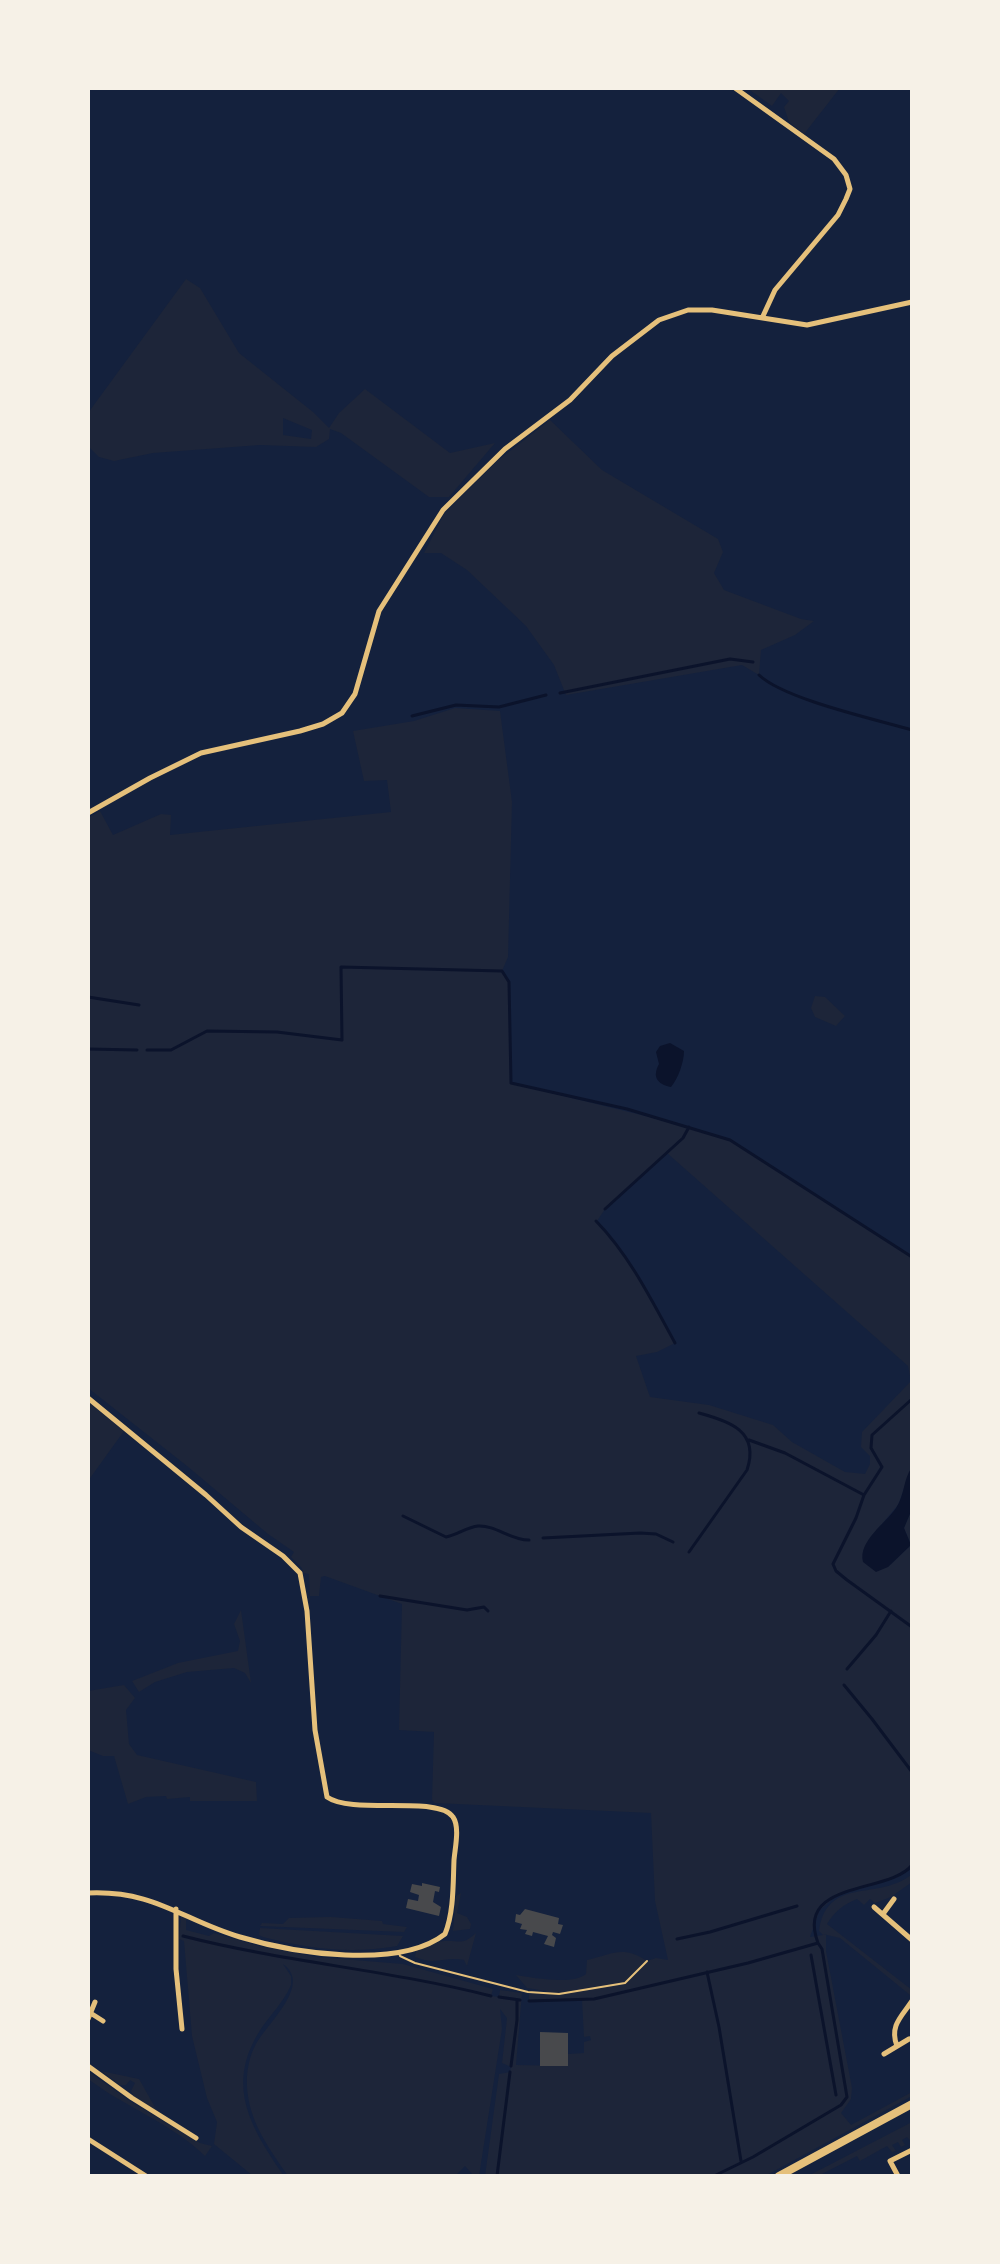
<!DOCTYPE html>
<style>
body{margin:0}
#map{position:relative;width:1000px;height:2264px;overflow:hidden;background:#14213d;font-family:Cabin,sans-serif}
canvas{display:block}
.frame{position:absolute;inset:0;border:90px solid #f6f1e7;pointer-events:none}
</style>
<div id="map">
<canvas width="1000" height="2264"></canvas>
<div class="frame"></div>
</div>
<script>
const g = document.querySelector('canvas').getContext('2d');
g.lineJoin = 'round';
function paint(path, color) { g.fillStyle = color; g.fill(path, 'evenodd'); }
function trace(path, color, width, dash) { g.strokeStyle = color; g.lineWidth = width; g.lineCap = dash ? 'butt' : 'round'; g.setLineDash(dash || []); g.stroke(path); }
paint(new Path2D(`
 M747 88H840L804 134 789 122 784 107 789 101 781 93 772 106Z
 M186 279 200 288 239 353 313 412 329 428 339 413 365 389 450 453 495 443 449 497H429L341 433 330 429 329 439 316 447 260 445 153 453 114 461 99 457 88 446V413ZM283 418 312 430 311 439 283 435Z
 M550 420 602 470 718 539 723 552 714 573 724 590 801 619 814 621 795 635 761 650 759 675 742 665 566 695 554 665 526 626 467 570 441 553H424L444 514 497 461Z
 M455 708 500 711 512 802 508 957 502 971 509 982 511 1083 686 1126 730 1140 912 1257V1467L898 1505 871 1537 888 1567 911 1545 904 1528 912 1509V1865L899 1877 838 1894 820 1910H816L819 1912 810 1937 823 1935 819 1931C827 1875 879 1902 912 1874V1882L891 1897 875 1903 870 1899 864 1905 857 1899C843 1905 835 1911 827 1924L912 1990 910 1995 840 1938 823 1934 826 1935V1951L852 2088 851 2099 841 2113 851 2125 912 2092V2096L765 2176H485L499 2074 510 2072 511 2067 502 2063 507 2018 500 2009 502 2029 479 2176H470L472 2174 465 2166 455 2176H288C266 2144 245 2116 247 2076 248 2066 250 2055 255 2046 266 2024 313 1985 283 1964L291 1976V1985C284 2002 269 2016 259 2032 225 2087 252 2129 284 2176H253L214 2144 217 2122 207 2098 192 2036 184 1941 179 1939 181 1916 186 1914V1930L209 1936 214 1933 259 1946 317 1957 403 1964 493 1989 491 1996 499 1997 500 1990 522 1993 516 2065 567 2066 568 2054 584 2053V2042L591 2040 590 2036 584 2037 582 2000 529 2001V1994L546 1993V1991L527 1988 516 1975C533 1978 574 1985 586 1974L587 1960C613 1954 623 1945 647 1961L656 1958 668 1960 655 1901 651 1813 435 1803 432 1800 434 1732 399 1730 402 1604 325 1576 321 1577 319 1596H310L309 1574 304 1573 301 1567 291 1557 294 1552 268 1534 187 1466 88 1388V818L100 811 113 835 161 814 171 815 170 835 391 812 387 780 364 781 353 731 414 721ZM667 1153 908 1366 911 1381 862 1432 861 1447 870 1456V1464L865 1474 845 1472 792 1442 773 1425 709 1405 650 1397 636 1356 657 1352 675 1343C652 1301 630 1256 597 1221L605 1209Z
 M815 996 825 997 845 1016 836 1026 815 1017 811 1008Z
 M88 1402 124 1431 88 1481Z
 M241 1610 251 1683 245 1673 234 1668 187 1672 155 1682 139 1692 132 1681 178 1663 238 1651 240 1641 234 1624Z
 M124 1685 135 1698 126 1710 129 1744 137 1755 256 1782 257 1801H190V1797L167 1799 166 1796 146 1797 128 1804 114 1756H103L88 1750V1691Z
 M461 1893 457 1913 467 1917 471 1924 470 1929 453 1931 456 1896Z
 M331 1917 382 1921 383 1924 407 1927 404 1932 260 1926 262 1923 283 1924 289 1918Z
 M260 1928 403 1936 397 1946C351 1954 309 1949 263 1937L259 1935Z
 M476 1933 467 1966 464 1960C444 1956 436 1966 415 1957L416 1950C424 1948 435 1942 444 1941 460 1940 462 1946 476 1933Z
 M88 2071 130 2101 200 2143 212 2146 205 2156C171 2123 125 2107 88 2079Z
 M101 2071 139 2079 156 2109 162 2114 134 2097 131 2091 135 2083 130 2080 126 2085H120Z
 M912 2122V2142L907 2137 902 2140 905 2145 901 2147 898 2142 892 2145 896 2151 892 2152 887 2146 860 2161 857 2156 818 2176H808Z`), '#1d2539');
paint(new Path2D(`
 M670 1043 684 1051C684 1062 678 1079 671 1087 657 1084 652 1077 659 1064L656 1052 660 1046Z
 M912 1467V1509L904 1528 911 1545 888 1567 876 1572 863 1562C858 1541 885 1524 896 1508 905 1495 903 1479 912 1467Z`), '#0b132b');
trace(new Path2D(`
 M759 675C784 699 874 719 912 730
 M560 693 730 659 753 662
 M412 716 456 705 499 707 546 695
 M88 997 139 1005
 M88 1049 137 1050
 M147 1050H171L207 1031 277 1032 342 1040 341 967 502 971 509 982 511 1083 627 1109 730 1140 912 1257
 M605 1209 683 1138 689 1127
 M596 1221C630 1256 652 1301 675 1343
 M912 1399 872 1435 871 1448 882 1467 864 1495 856 1518 833 1564 836 1571 847 1580 912 1627
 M749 1440 785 1453 864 1495
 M403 1516 446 1537C457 1535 467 1527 478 1526 496 1525 510 1540 529 1540
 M543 1538 640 1533 656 1534 673 1542
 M689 1552 747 1470C760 1431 729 1421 699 1413
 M380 1596 467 1610 484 1607 488 1611
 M847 1669 876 1635 891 1611
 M844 1685 872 1719 912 1772
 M183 1936C284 1962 389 1970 491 1996
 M677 1939 710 1932 797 1906
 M811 1955 836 2095
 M707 1972 719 2027 741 2161
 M499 1997 520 2000
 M529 2001 594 1999 748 1963 818 1943C794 1880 890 1894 912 1865
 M511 2066 517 2020V2000
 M497 2176 510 2072
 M714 2176 753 2157 841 2105 847 2097 822 1949 818 1943`), '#0b132b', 3);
paint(new Path2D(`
 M422 1883 440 1887 439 1892 435 1891 433 1902 441 1907 439 1916 406 1908 408 1899 418 1901 419 1895 410 1892 412 1884 422 1886Z
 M525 1909 559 1918 558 1924 563 1925 560 1934 553 1932 552 1935 556 1938 554 1947 544 1944 548 1936 533 1932 532 1936 525 1934 527 1930 520 1929 522 1924 515 1922 516 1914 520 1915Z
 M540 2032 568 2033V2066H540Z`), '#48494c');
trace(new Path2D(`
 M399 1953 400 1956 415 1963 528 1992 559 1994 625 1983 647 1961`), '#e5c07b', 2);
trace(new Path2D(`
 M735 88 834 159 846 175 850 189 846 199 838 215 775 290 763 316
 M88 813 150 778 201 753 300 731 323 724 342 713 355 694 379 611 443 510 505 449 570 400 612 356 659 320 688 310H712L807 325 912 302
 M88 1398 206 1495 241 1527 283 1556 300 1573 307 1611 315 1730 327 1797C352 1815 439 1795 453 1817 460 1827 455 1848 454 1860 453 1883 454 1912 445 1934 399 1970 293 1953 240 1937 182 1920 155 1890 88 1893
 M874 1907 912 1940
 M176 1909V1969L182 2029
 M883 1914 894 1899
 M92 2014 103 2021
 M88 2019 95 2002
 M897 2046C889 2026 902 2016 912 2001
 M884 2054 909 2039
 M88 2066 132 2098 196 2138
 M88 2139 146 2176
 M898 2176 890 2161 912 2150`), '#e5c07b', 5);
trace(new Path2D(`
 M779 2176 912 2104`), '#e5c07b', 8);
</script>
